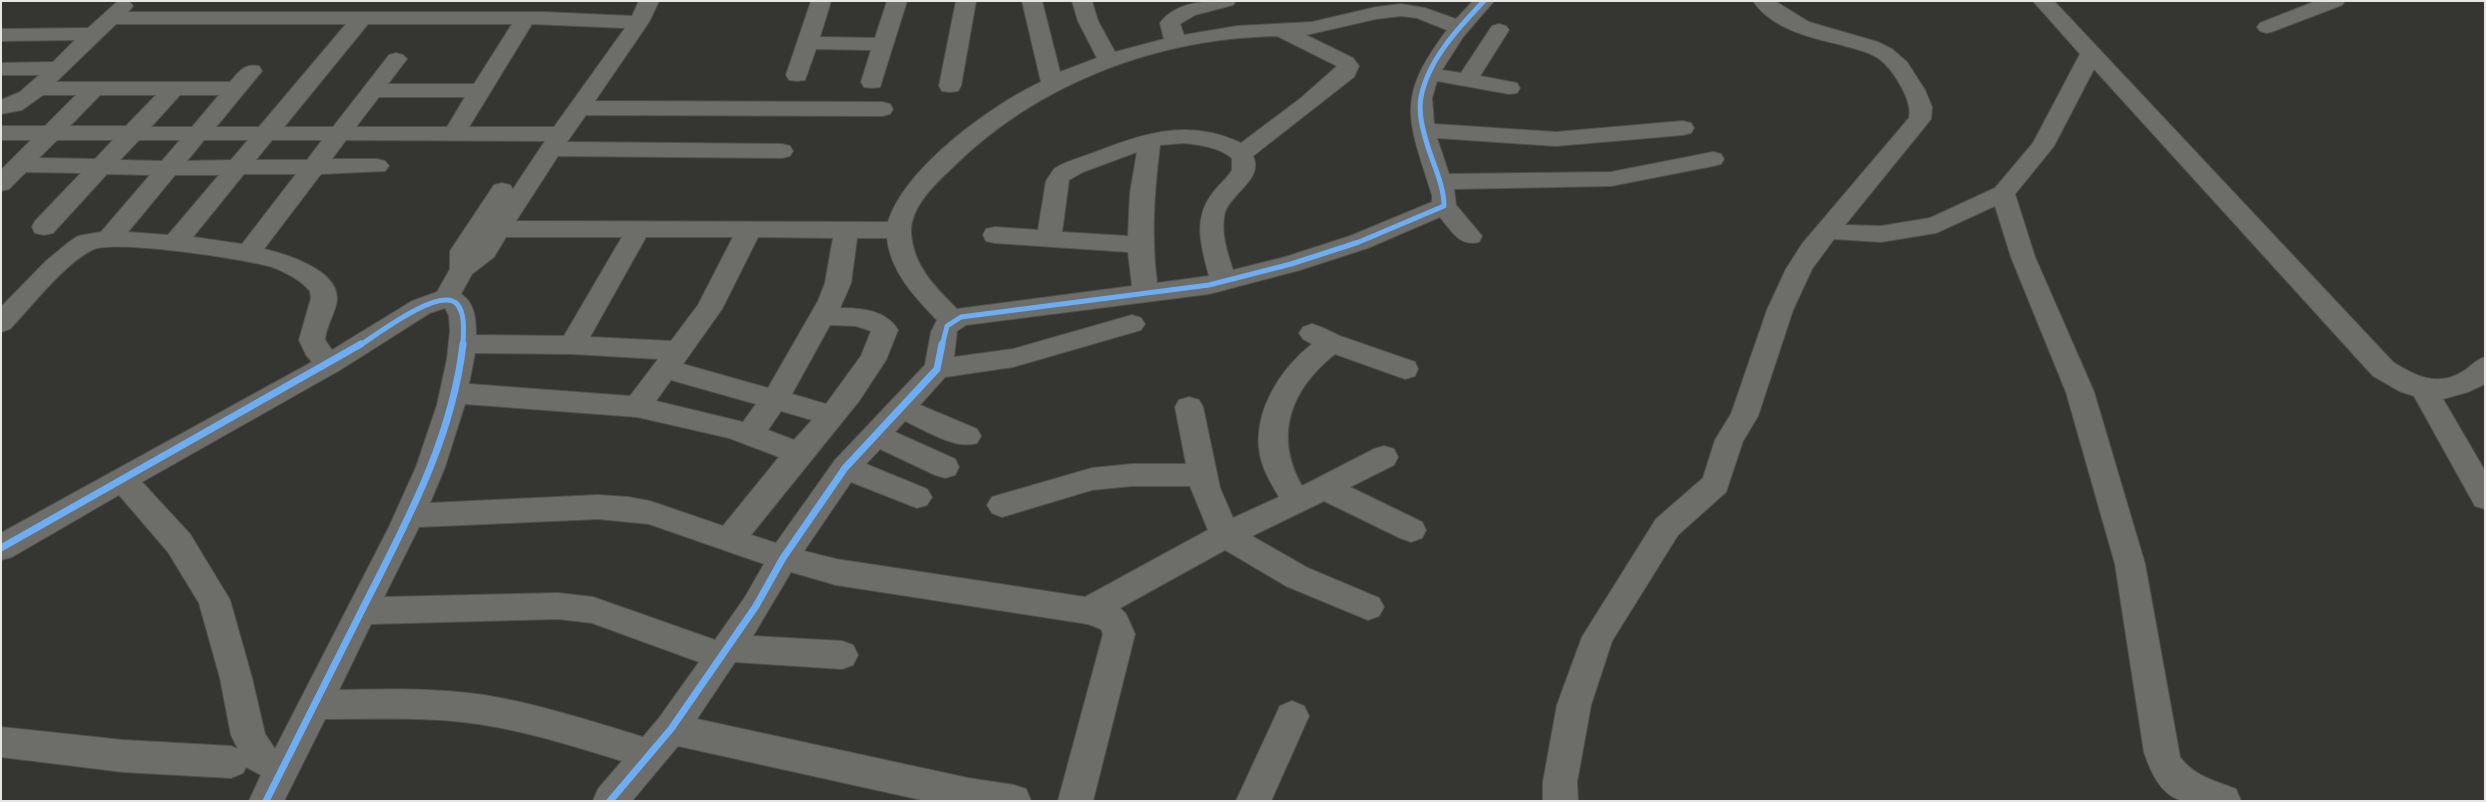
<!DOCTYPE html>
<style>
body{margin:0}
#map{position:relative;width:2486px;height:802px;overflow:hidden;background:#353531;font-family:Montserrat,sans-serif}
canvas{display:block}
.frame{position:absolute;inset:0;border:2px solid #e7e6e2;pointer-events:none}
</style>
<div id="map">
<canvas width="2486" height="802"></canvas>
<div class="frame"></div>
</div>
<script>
const g = document.querySelector('canvas').getContext('2d');
g.lineJoin = 'round';
function trace(path, color, width, dash) { g.strokeStyle = color; g.lineWidth = width; g.lineCap = dash ? 'butt' : 'round'; g.setLineDash(dash || []); g.stroke(path); }
function paint(path, color) { g.fillStyle = color; g.fill(path, 'evenodd'); }
const minor = new Path2D(`
 M118 1 130 2 133 6 128 12H543L632 16 639 1H659L649 22 595 101 882 102 890 104 893 109 890 114 882 116 586 115 567 142 782 144 790 146 793 151 790 156 782 158 558 156 516 221 888 222C905 168 991 105 1041 82L1022 1H1042L1060 72 1097 58 1078 21 1072 1H1092L1098 21 1115 52 1164 39 1160 23C1177 0 1209 1 1236 1L1233 5 1195 15 1180 24 1184 35 1237 26 1312 22 1376 7 1401 4 1425 8 1456 19 1473 1H1494L1463 37 1442 70 1461 73 1492 26 1499 24 1506 26 1509 30 1480 76 1517 83 1520 88 1517 93 1509 94 1437 81 1432 98 1434 124 1556 132 1683 121 1691 123 1694 128 1691 133 1683 135 1556 146 1437 138 1449 174 1611 172 1713 152 1721 154 1724 159 1721 164 1713 166 1611 186 1454 189 1456 205 1482 236 1479 242C1459 247 1451 230 1440 217L1368 248 1300 270 1209 294 966 325 957 331 954 357 1013 349 1132 315 1141 318 1145 324 1141 330 1013 367 945 377 920 405 977 429 981 436 977 443C955 450 925 430 905 421L895 432 955 459 959 467 955 475 945 478 935 475 880 449 866 464 927 489 932 497 927 505 917 508 851 482 804 551 836 559 1085 597 1208 530 1190 486H1132L1092 490 1002 517 992 513 987 505 992 497 1092 468 1132 464H1186L1175 407 1179 400 1189 397 1199 400 1203 407 1220 488 1233 518 1279 497C1271 483 1263 470 1260 455 1252 413 1280 369 1312 344L1303 339 1299 333 1303 327 1312 324 1321 327 1340 336 1415 362 1418 369 1415 376 1405 379 1335 354C1291 389 1273 435 1302 486L1374 449 1384 446 1394 449 1398 457 1394 465 1350 487 1422 522 1426 530 1422 538 1411 542 1400 538 1324 501 1252 536 1308 568 1379 598 1384 607 1379 616 1368 620 1286 586 1225 550 1120 608 1126 614 1135 634 1093 801H1058L1103 634 1101 629 1088 624 836 585 791 572 753 636 842 641 853 645 858 655 853 665 842 669 735 662 697 719 968 778 1014 785 1026 789 1031 801H926L678 746 632 801H593L598 789 622 761C570 745 517 728 463 722 417 717 371 719 325 719L284 801H249L261 775 246 767 243 773 231 778 123 772 1 757V727L123 740 231 746 238 749 231 735 220 678 199 603 168 552 119 495 12 557 1 560V533L312 362 306 355 299 340 311 298 310 291C301 280 285 272 272 267 246 259 113 239 92 250 64 264 32 306 10 329L1 332V307L46 261 69 242 78 236 101 232 150 175 107 174 53 233 44 235 35 233 32 227 35 221 81 173 26 172 9 189 1 191V170L31 140H1V126H45L76 95H43L22 110 1 114V100L20 92 39 75H1V63L53 62 75 40 1 41V29L88 28ZM1401 16 1417 18 1447 30C1395 99 1408 118 1432 195V202L1350 236 1285 257 1233 270C1227 252 1220 231 1225 212 1232 192 1264 179 1253 156L1354 77 1359 66 1353 58 1306 35 1376 19ZM116 24H346L259 127H216L262 71 259 66C244 63 239 72 230 82H56ZM368 24H512L474 84H388L407 59 403 55 396 53 389 55 333 127H284ZM532 24 625 28 554 127H469ZM1277 36 1337 66 1301 98 1241 143C1189 118 1143 133 1093 153 1080 158 1065 161 1054 169L1046 181 1038 230 995 227 986 229 983 235 986 241 995 243 1128 252 1132 286 957 309C936 288 913 266 911 233 910 207 934 185 952 168 1038 83 1157 38 1277 36ZM100 95H156L126 126H70ZM180 95H219L192 127H151ZM379 97H465L447 127H356ZM57 140H113L95 159 39 158ZM139 140H180L162 161 120 160ZM204 140H248L231 160 187 161ZM272 140H322L307 160H256ZM346 140 545 141 513 189 510 185 502 183 494 185 450 251V269L437 292 412 301 332 350 325 340C326 325 336 313 337 299 338 270 286 254 264 249L321 174 385 171 389 166 385 161 377 159H332ZM1184 143C1201 145 1218 147 1232 158V170C1227 179 1218 185 1212 194 1192 220 1202 248 1209 276L1157 283C1151 236 1154 192 1160 145ZM1137 152 1130 193 1128 236 1062 232 1069 180 1083 172ZM244 174H296L242 244 193 237ZM175 175H219L168 235 128 232ZM506 237H622L564 336 476 335C476 320 475 303 461 294L472 274 494 257ZM646 237H733L698 305 671 341 590 337ZM758 237 833 238 825 283 818 301 768 388 683 364 722 309ZM857 238H887C890 271 915 297 937 320L931 332 925 365 835 460 776 543 751 535 859 401 886 360 898 330C886 310 861 308 840 308L851 283ZM445 308 449 316 450 331 447 359 437 405 416 467 389 527 275 749 265 734 252 678 230 600 190 534 142 482 340 370 430 313ZM830 325 856 326 871 331 861 356 826 404 792 394ZM475 353 572 354 658 359 630 396 469 384ZM671 380 756 404 743 422 656 401ZM465 404 637 417 729 438 779 457 723 526 650 501 628 497 598 495 430 503 445 467ZM781 411 812 420 794 440 768 430ZM598 519 649 524 764 564 745 597 715 640 593 597 558 593 384 597 419 527ZM558 619 592 623 699 662 659 718 643 737C591 721 538 704 484 695 436 688 388 689 339 690L371 624Z
 M811 1H831L820 37 875 38 887 1H907L880 87 872 88 864 87 861 82 871 50 816 49 805 80 797 81 789 80 786 75Z
 M956 1H976L961 86 958 91 950 92 942 91 939 86Z
 M1753 1H1775L1809 22 1878 42 1892 49 1907 62 1925 90 1932 107 1931 119 1845 225 1881 226 1930 218 1995 188 2033 143 2080 54 2033 1H2054L2393 362C2415 376 2437 387 2462 372 2471 367 2475 360 2485 357V384L2468 392 2443 399 2485 471V509L2475 506 2414 396 2399 391 2373 376 2094 69 2054 146 2015 194 2035 257 2094 392 2145 564 2180 757C2194 776 2215 781 2236 789L2241 801C2227 801 2191 802 2180 800 2160 794 2150 770 2144 752L2115 564 2066 392 2011 257 1995 206 1936 233 1881 242 1834 239 1812 269 1793 310 1758 416 1743 441 1726 492 1678 535 1612 641 1591 705 1577 782 1578 801H1543V782L1557 705 1582 637 1656 519 1703 478 1715 440 1731 414 1767 310 1786 269 1802 244 1909 118C1911 107 1907 98 1902 88 1896 77 1889 66 1878 58 1867 51 1854 49 1842 45 1811 38 1772 29 1753 1Z
 M2316 1H2345L2342 5 2274 31 2267 33 2260 31 2257 27 2260 23Z
 M1292 701 1304 706 1309 716 1271 801H1236L1280 706Z`);
trace(minor, '#51514e', 2);
paint(minor, '#6d6d6a');
trace(new Path2D(`
 M359 346C376 335 440 286 457 304 466 314 463 334 463 346
 M942 346 947 326 961 317 1209 285 1291 264 1359 242 1444 206C1444 186 1434 166 1428 147 1423 131 1418 113 1421 97 1428 60 1459 27 1484 1`), '#6dadf4', 5);
trace(new Path2D(`
 M1 548 361 344
 M266 801C298 738 329 675 361 612 404 527 452 441 463 344
 M610 801 671 729 756 606 783 558 845 468 937 369 942 344`), '#6dadf4', 7);
</script>
